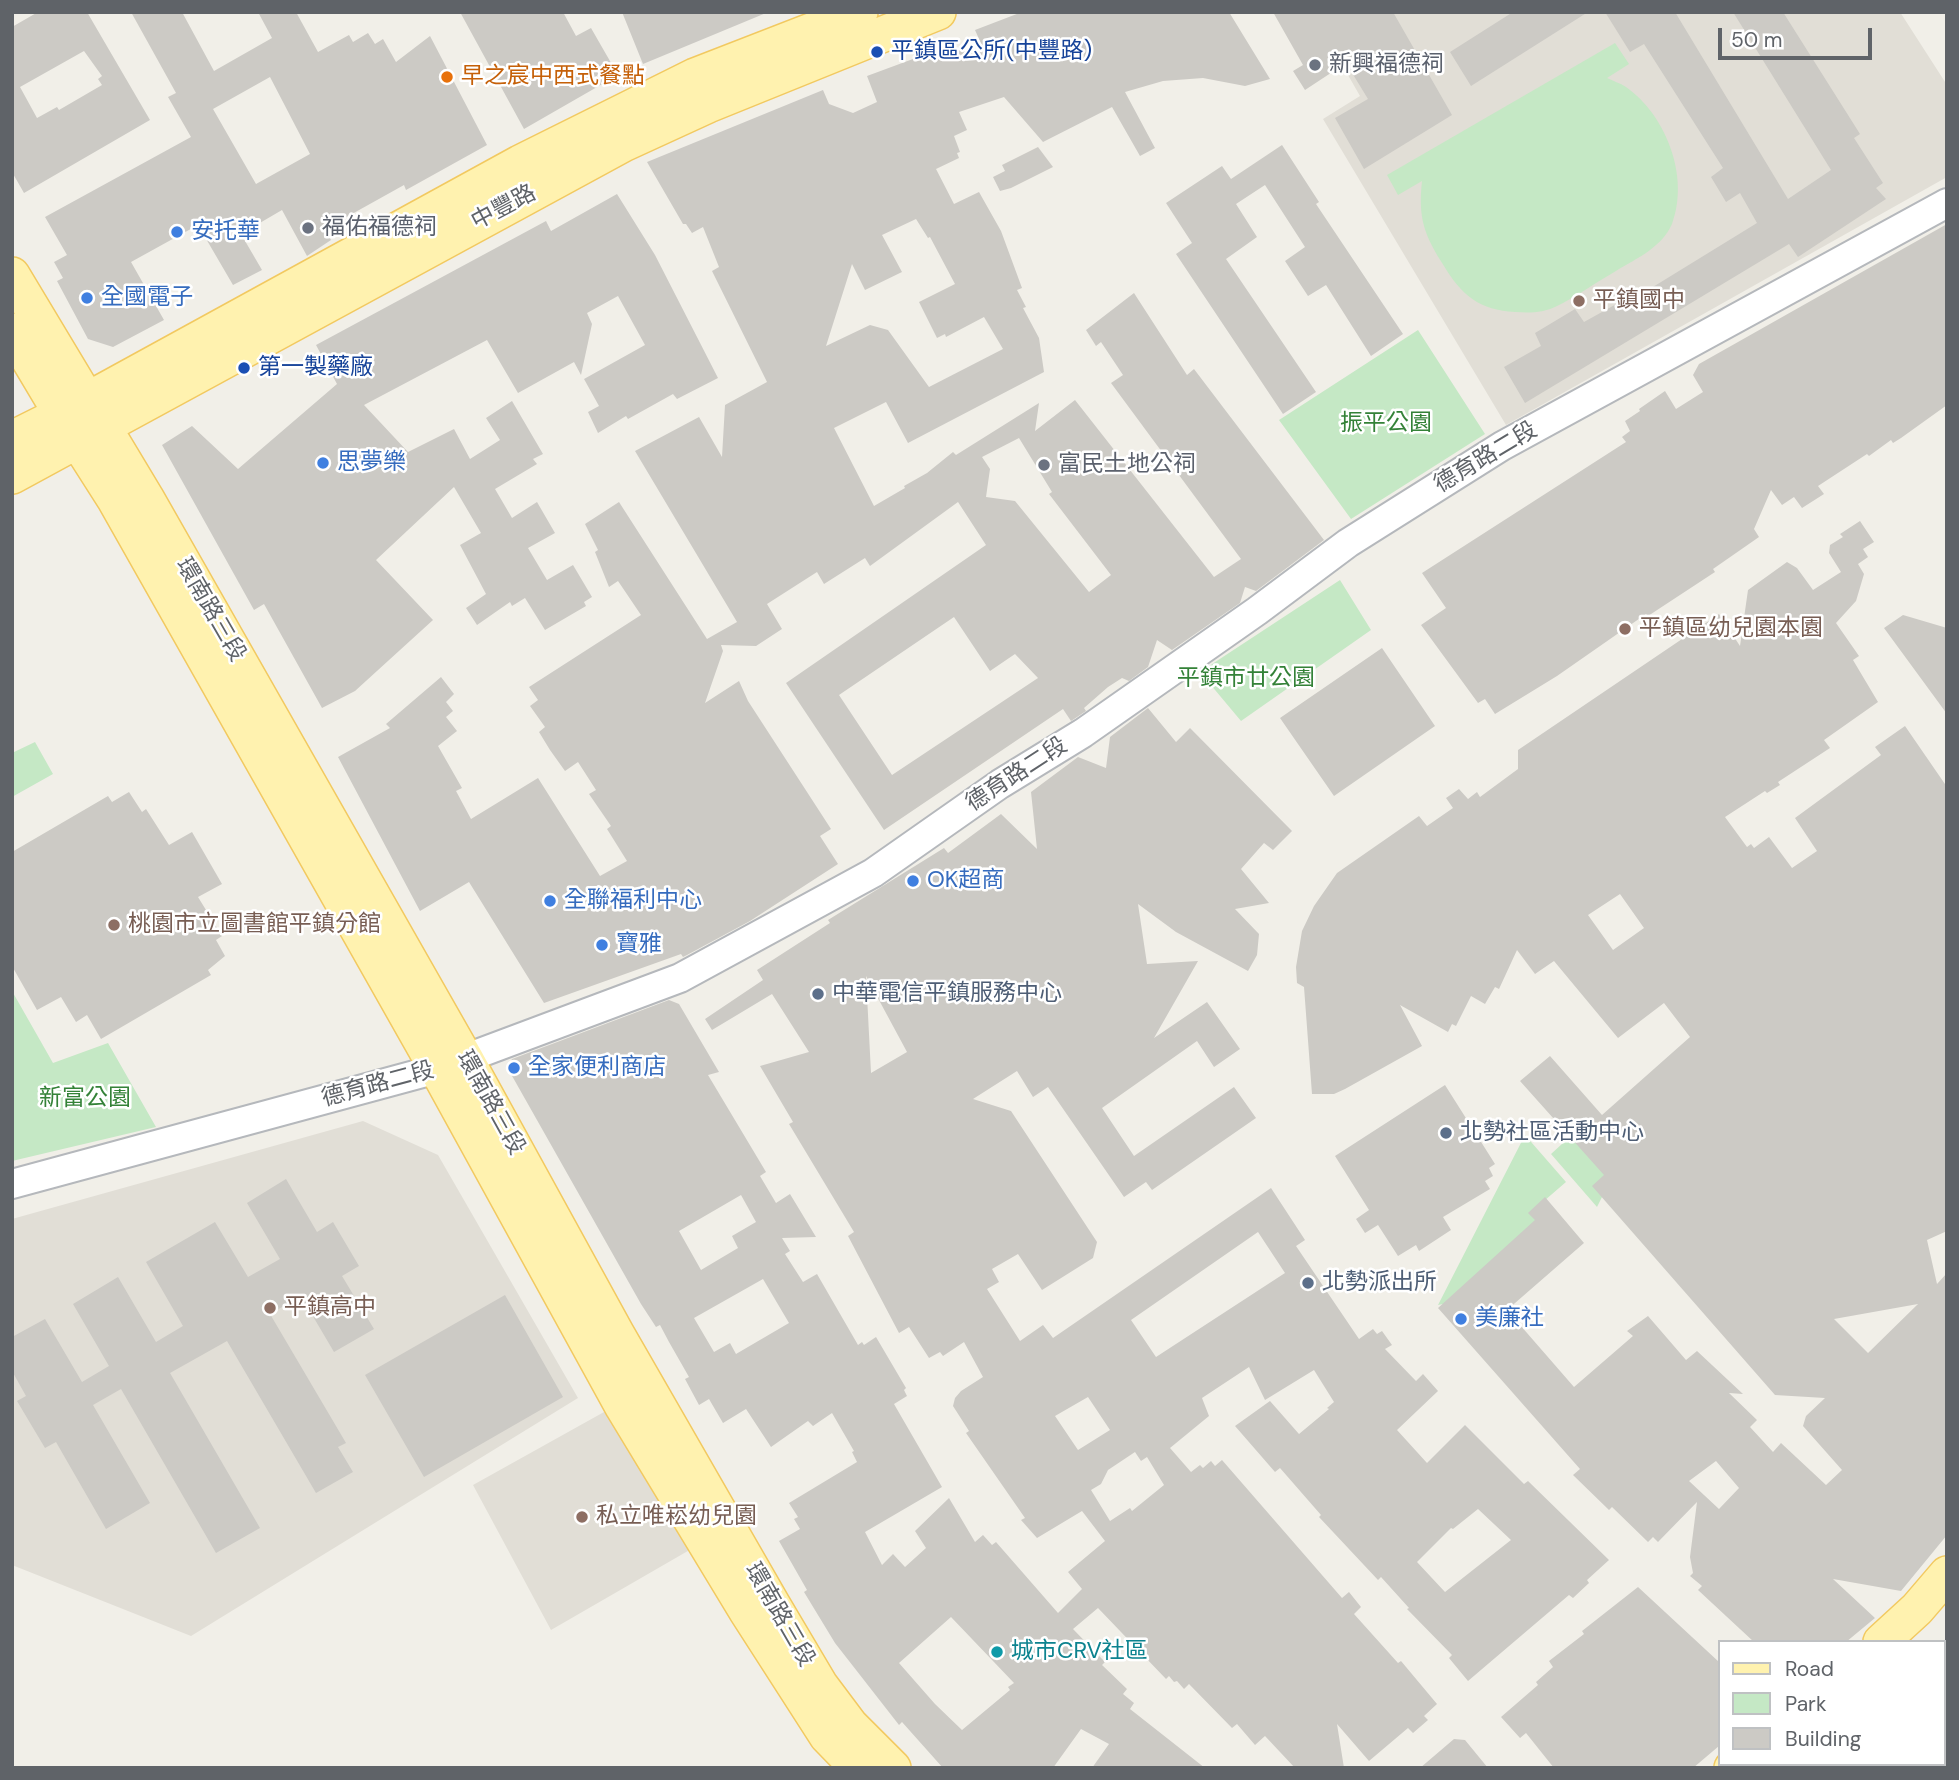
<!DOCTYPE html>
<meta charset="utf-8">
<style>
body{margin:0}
#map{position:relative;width:1959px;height:1780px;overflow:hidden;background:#f1efe8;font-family:"DM Sans",sans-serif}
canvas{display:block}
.frame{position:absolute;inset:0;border:14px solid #5f6368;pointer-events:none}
.legend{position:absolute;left:1718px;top:1640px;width:228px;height:126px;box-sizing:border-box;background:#fff;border:2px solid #bfc1c3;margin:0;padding:9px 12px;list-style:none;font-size:21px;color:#5f6368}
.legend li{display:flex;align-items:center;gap:14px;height:35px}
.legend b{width:35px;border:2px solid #bfc1c3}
.scale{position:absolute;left:1718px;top:28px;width:154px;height:32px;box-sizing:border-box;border:4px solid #5f6368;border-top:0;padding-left:9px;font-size:21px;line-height:24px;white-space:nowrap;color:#5f6368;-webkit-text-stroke:5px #fff;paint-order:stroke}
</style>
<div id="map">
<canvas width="1959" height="1780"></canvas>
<div class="frame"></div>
<ul class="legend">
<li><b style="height:9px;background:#fff2af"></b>Road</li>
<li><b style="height:19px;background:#c5e8c5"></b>Park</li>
<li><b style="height:19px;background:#cccac5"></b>Building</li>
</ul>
<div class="scale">50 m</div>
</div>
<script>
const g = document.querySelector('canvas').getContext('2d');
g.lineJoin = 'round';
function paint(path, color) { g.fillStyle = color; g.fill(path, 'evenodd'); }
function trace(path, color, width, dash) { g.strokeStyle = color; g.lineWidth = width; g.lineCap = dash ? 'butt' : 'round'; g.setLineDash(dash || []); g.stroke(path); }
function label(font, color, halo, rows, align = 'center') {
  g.font = font + ' "DM Sans","Noto Sans TC",sans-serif'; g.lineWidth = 5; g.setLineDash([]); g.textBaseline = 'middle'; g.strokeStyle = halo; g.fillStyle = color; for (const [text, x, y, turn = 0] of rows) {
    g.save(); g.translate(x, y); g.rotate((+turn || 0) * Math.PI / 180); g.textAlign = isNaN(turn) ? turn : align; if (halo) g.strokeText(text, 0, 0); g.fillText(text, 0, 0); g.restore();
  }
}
paint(new Path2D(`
 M1393 12H1900L1947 85V177L1506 425 1323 119 1360 96 1332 47Z
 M363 1121 438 1155 578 1398 191 1636 12 1565V1219Z
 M613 1407 693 1548 551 1630 473 1485Z`), '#e1ded6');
paint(new Path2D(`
 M1615 43 1629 64 1607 78C1613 81 1620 83 1626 87 1666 115 1690 177 1672 224 1661 249 1633 260 1611 274 1593 284 1576 297 1557 306 1543 313 1530 313 1515 312 1480 310 1462 296 1444 266 1424 235 1418 218 1422 181L1398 195 1387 175Z
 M1418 330 1485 434 1351 519 1279 420Z
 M1340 580 1371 630 1241 721 1200 672Z
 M35 742 53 774 12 797V753Z
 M12 991 53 1063 108 1043 156 1127 12 1161Z
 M1574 1133 1613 1175 1597 1207 1551 1154Z
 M1525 1135 1566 1182 1544 1201 1554 1212 1453 1302 1438 1305Z`), '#c5e8c5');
paint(new Path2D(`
 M38 12H87L150 120 24 193 12 172V27ZM84 51 102 76 98 79 102 85 59 110 57 107 37 118 20 87Z
 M131 12H182L214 71 272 38 258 12H296L318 52 349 35 353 42 368 33 375 44 383 39 396 62 430 36 487 145 406 190 404 185 325 229 331 240 307 256 282 210 241 234 262 270 233 285 198 225 131 262 164 320 113 347 88 339 57 281 63 278 54 262 67 255 45 217 191 137 168 97 176 93ZM270 77 310 154 256 184 213 109Z
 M460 12H563L576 36 591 28 618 75 524 129Z
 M622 12H766V13L643 64Z
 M1022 12H1229L1270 79 1245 86 1203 78 1163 81 1125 92 1155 148 1140 156 1112 107 1043 142 1004 97 959 112 967 130 954 136 960 152 957 153 959 158 936 169 954 204 979 192 1001 231 1022 288 1017 290 1026 307 1023 308 1039 338 1044 372 908 443 886 402 834 428 874 506 905 488 904 486 927 473 953 452 956 455 1039 403 1035 431 1075 400 1214 577 1241 559 1111 383 1123 375 1101 342 1096 346 1086 330 1134 293 1187 375 1194 369 1324 540 1256 591 1245 587 1240 603 1172 650 1157 640 1148 667 1129 681 1122 678 1108 687 1084 708 1086 711 1071 721 1063 709 884 830 786 683 986 545 958 502 870 566 865 558 824 584 817 572 767 604 782 629 756 646 721 645 723 651 705 703 739 681 748 701 831 829 820 836 838 864 750 921 687 955 683 957 681 954 544 1003 469 882 420 911 338 757 390 728 386 724 441 677 454 694 446 702 453 711 446 717 457 731 438 746 462 788 456 791 471 819 538 778 600 876 627 861 607 829 611 826 589 794 596 790 578 762 565 771 550 750 539 732 545 727 530 706 538 700 529 687 641 615 618 581 609 587 595 552 598 550 585 524 619 502 707 639 737 622 635 451 699 417 722 457 725 405 767 382 712 271 719 267 703 227 692 233 686 224H683L647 162 823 90 829 104 853 113 877 102 867 76 940 49 984 50 975 30ZM916 219 928 238 930 237 955 284 919 302 937 338 945 334 946 337 984 317 1003 349 929 387 888 330 870 325 826 346 852 264 865 290 902 272 882 235ZM1019 438 1052 492 1049 494 1111 575 1089 592 1015 501 986 497 990 469 982 457ZM954 617 990 671 1015 654 1038 678 892 775 839 695Z
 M1273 12H1393L1452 115 1364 169 1335 118 1368 99 1346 63 1305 90 1293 71 1303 65Z
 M1513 12H1588L1471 86 1450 52Z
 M1605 12H1675L1788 199 1831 170 1733 12H1783L1860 134 1854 138 1883 183 1876 188 1886 199 1798 257 1789 244 1525 403 1504 367 1541 346 1535 333 1575 309 1584 322 1620 302 1622 306 1757 223 1740 193 1726 202 1711 177 1723 168 1644 44 1630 52Z
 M1282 145 1319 202 1316 204 1403 334 1371 356 1326 285 1308 296 1285 261 1305 247 1265 185 1236 204 1257 237 1226 259 1316 392 1283 414 1176 254 1192 243 1166 203 1222 166 1231 179Z
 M1038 147 1053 167 1011 188 1000 191 993 177 1005 171 1002 165Z
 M617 194 655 255 718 378 677 399 673 394 628 419 626 416 598 433 588 412 599 406 584 379 645 345 618 296 587 313 592 324 581 375 574 362 518 393 487 340 364 405 408 452 454 429 470 459 500 440 486 418 512 401 543 454 533 459 537 464 495 489 512 518 537 502 555 533 528 548 547 580 573 565 592 597 584 602 586 606 545 630 525 598 512 606 510 602 477 625 466 608 486 594 460 545 481 533 454 487 376 560 433 620 355 691 322 708 264 604 254 610 162 445 192 426 238 469 337 384 316 345 546 221 551 231Z
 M1947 224V405L1901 438 1893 443 1891 440 1869 456 1867 454 1818 486 1824 494 1802 508 1794 497 1782 505 1771 490 1754 529 1759 537 1713 569 1715 572 1648 616 1646 614 1557 676 1495 714 1485 699 1478 703 1421 625 1446 608 1422 573 1626 442 1622 437 1630 431 1625 421 1640 411 1639 409 1665 391 1676 409 1703 392 1693 375 1699 364Z
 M1860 521 1874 542 1863 549 1868 557 1858 564 1864 574 1856 601 1836 623 1859 656 1853 660 1878 702 1824 740 1830 748 1778 782 1780 785 1767 793 1765 791 1725 817 1747 847 1751 844 1754 848 1769 837 1792 868 1817 851 1795 818 1881 755 1875 747 1905 726 1947 787V1231L1927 1240 1937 1284 1947 1273V1535L1901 1591 1833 1579 1875 1618 1846 1642H1754L1698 1590 1702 1586 1690 1576 1693 1573 1690 1557 1697 1502 1658 1542 1653 1537 1648 1542 1612 1507 1609 1510 1573 1475 1580 1469 1438 1308 1535 1220 1528 1213 1545 1197 1584 1243 1507 1310 1574 1387 1633 1336 1627 1331 1648 1316 1686 1360 1697 1351 1743 1394 1729 1393 1757 1420 1750 1427 1773 1452 1781 1443 1826 1485 1842 1470 1803 1426 1806 1416 1825 1398 1775 1395 1592 1186 1604 1175 1520 1081 1550 1056 1602 1115 1690 1037 1664 1003 1618 1038 1554 961 1535 974 1517 950 1499 989 1495 987 1485 1004 1471 996 1456 1026 1452 1024 1448 1032 1400 1005 1422 1046 1345 1089 1334 1094H1312L1304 987 1297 983 1296 967 1302 931 1314 906 1337 873 1419 816 1427 826 1453 808 1446 798 1459 789 1468 799 1477 792 1480 797 1518 769V750L1719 614 1740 646 1748 590 1787 562 1797 568 1813 590 1841 572 1829 553 1830 545 1843 537 1840 534ZM1620 894 1644 928 1613 950 1588 915ZM1918 1304 1868 1353 1834 1319ZM1716 1461 1739 1488 1719 1509 1689 1481Z
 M1903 615 1947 628V714L1884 628Z
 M1382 648 1435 726 1334 796 1280 718Z
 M1148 708 1176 742 1190 728 1292 831 1273 850 1264 843 1241 869 1269 903 1235 909 1259 934 1257 955 1248 971 1176 932 1138 904 1147 964 1198 961 1154 1038 1207 1002 1240 1049 1214 1067 1197 1041 1102 1108 1134 1156 1234 1087 1256 1118 1152 1190 1146 1182 1124 1197 1048 1087 1033 1097 1017 1071 973 1099 1011 1111 1097 1242 1093 1258 1042 1290 1018 1254 992 1269 999 1282 987 1289 1020 1341 1043 1325 1053 1338 1271 1188 1305 1240 1296 1246 1359 1339 1373 1329 1377 1334 1382 1331 1392 1345 1385 1349 1416 1381 1423 1374 1438 1391 1397 1430 1427 1463 1465 1425 1524 1484 1528 1481 1609 1560 1587 1580 1589 1583 1573 1598 1569 1595 1468 1681 1449 1658 1452 1655 1407 1609 1409 1608 1381 1577 1378 1580 1319 1517 1321 1515 1280 1468 1275 1472 1235 1426 1270 1401 1299 1434 1329 1409 1327 1408 1334 1402 1314 1370 1265 1400 1249 1367 1202 1398 1209 1416 1170 1448 1191 1472 1200 1465 1203 1468 1211 1461 1215 1466 1222 1460 1342 1598 1349 1592 1361 1607 1354 1614 1398 1663 1401 1661 1437 1704 1424 1716 1428 1720 1413 1733 1408 1728 1369 1761 1337 1724 1344 1768H1295L1265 1736 1255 1745 1237 1724 1232 1728 1189 1684 1184 1689 1177 1681 1174 1682 1169 1676 1166 1679 1098 1608 1073 1629 1105 1662 1102 1665 1127 1689 1123 1694 1134 1703 1130 1709 1205 1768H1092L1109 1744 1081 1729 1053 1768H943L902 1722 899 1725 835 1643 804 1592 807 1590 779 1541 800 1529 794 1519 798 1517 789 1503 857 1462 852 1452 854 1451 832 1413 813 1426 808 1421 771 1447 746 1409 723 1423 709 1399 699 1405 685 1379 689 1377 669 1342 660 1325 656 1327 641 1304 507 1067 512 1059 669 1000 679 1004 719 1072 708 1075 766 1172 760 1176 776 1203 790 1194 816 1237 782 1238 790 1251 785 1254 803 1282 817 1274 858 1345 862 1342 864 1345 876 1337 906 1388 904 1390 907 1396 894 1404 942 1487 865 1532 882 1565 893 1554 905 1567 926 1548 915 1531 949 1498 975 1542 983 1535 992 1545 996 1542 1058 1613 1082 1589 1068 1572 1105 1541 1082 1511 1037 1538 1021 1520 1025 1518 966 1433 969 1431 953 1406 955 1398 961 1391 983 1377 964 1342 943 1356 940 1352 929 1358 909 1327 899 1333 848 1236 854 1232 789 1124 793 1122 760 1066 809 1052 772 994 712 1030 705 1019 763 980 757 970 830 923 828 920 944 848 948 853 1001 814 1037 849 1031 792 1078 757 1106 768 1110 737ZM866 976 907 1052 871 1073ZM741 1195 756 1222 732 1236 738 1248 701 1270 679 1231ZM1258 1232 1285 1273 1156 1357 1131 1320ZM763 1279 789 1323 736 1354 730 1343 714 1352 694 1318ZM1088 1397 1110 1430 1078 1450 1055 1416ZM1135 1452 1141 1461 1147 1457 1164 1485 1132 1511 1130 1508 1110 1521 1091 1490 1101 1484 1108 1470ZM1478 1509 1511 1540 1445 1592 1417 1562 1451 1528 1453 1529ZM951 1617 1014 1683 1008 1687 1010 1690 962 1730 935 1704 899 1663Z
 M129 792 142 812 146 809 169 845 192 832 222 884 198 897 222 936 216 940 225 956 208 970 211 975 101 1039 87 1015 76 1022 61 997 37 1010 12 966V852L108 796 112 802Z
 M1445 1085 1495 1164 1489 1168 1493 1176 1485 1181 1490 1189 1443 1217 1451 1230 1419 1251 1416 1245 1398 1256 1378 1225 1365 1233 1356 1219 1369 1210 1335 1156Z
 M286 1179 317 1232 333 1222 359 1266 342 1276 374 1329 334 1352 301 1296 270 1314 346 1443 338 1447 353 1472 316 1493 227 1341 170 1373 260 1528 216 1553 121 1389 93 1405 150 1503 106 1529 56 1442 45 1448 17 1401 26 1396 12 1371V1337L45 1319 82 1382 109 1366 73 1304 118 1277 156 1342 183 1326 146 1262 215 1222 248 1277 280 1259 247 1203Z
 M505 1295 563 1397 424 1477 365 1375Z
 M1638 1587 1719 1662V1746L1693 1768H1554L1526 1733 1520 1738 1501 1717 1538 1685 1536 1682 1553 1667 1549 1661 1584 1634 1582 1631Z
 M1454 1739 1465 1740 1488 1768H1420Z`), '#cccac5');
const minor = new Path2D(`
 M12 1184 437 1069 680 978 873 873 1000 784 1083 733 1257 611 1348 543 1502 446 1947 203`);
const major = new Path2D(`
 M12 275 146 498 466 1060 616 1333 772 1604 820 1685 850 1725 893 1768
 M12 331 77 440 114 498 437 1069 623 1407 746 1610 827 1736 858 1768
 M12 439 62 414 520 163 695 76 860 12
 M12 476 623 144 708 105 938 12
 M1881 1642 1917 1609 1947 1574
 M1732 1768 1736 1764`);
trace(minor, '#b5b8bc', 32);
trace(major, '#f2c960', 38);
trace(minor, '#fff', 28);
trace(major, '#fff2af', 35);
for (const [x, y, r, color] of [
 [877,52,7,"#1a4fb4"],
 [1315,65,7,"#6b7280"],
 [447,77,7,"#e8710a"],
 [308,228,7,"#6b7280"],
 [177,232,7,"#3f7fe0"],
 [87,298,7,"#3f7fe0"],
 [1579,301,7,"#8d6e63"],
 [244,368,7,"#1a4fb4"],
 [323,463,7,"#3f7fe0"],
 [1044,465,7,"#6b7280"],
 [1625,629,7,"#8d6e63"],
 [913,881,7,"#3f7fe0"],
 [550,901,7,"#3f7fe0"],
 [114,925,7,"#8d6e63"],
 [602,945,7,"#3f7fe0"],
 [818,994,7,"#5c6f8a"],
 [514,1068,7,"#3f7fe0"],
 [1446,1133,7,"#5c6f8a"],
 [1308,1283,7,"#5c6f8a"],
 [270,1308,7,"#8d6e63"],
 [1461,1319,7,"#3f7fe0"],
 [582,1517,7,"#8d6e63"],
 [997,1652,7,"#0f9aa8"]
]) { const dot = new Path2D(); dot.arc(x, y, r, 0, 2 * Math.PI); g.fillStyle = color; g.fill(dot); trace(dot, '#fff', 2.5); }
label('23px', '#164399', '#fff', [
 ["平鎮區公所(中豐路)",891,52],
 ["第一製藥廠",258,368]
], 'left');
label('23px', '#5b616d', '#fff', [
 ["新興福德祠",1329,65],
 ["福佑福德祠",322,228],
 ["富民土地公祠",1058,465]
], 'left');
label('23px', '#c56008', '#fff', [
 ["早之宸中西式餐點",461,77]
], 'left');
label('23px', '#5f6368', '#fff', [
 ["中豐路",504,208,-28],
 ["德育路二段",1486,458,-31],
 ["環南路三段",210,610,60],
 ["德育路二段",1017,775,-33],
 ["德育路二段",378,1085,-15],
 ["環南路三段",490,1103,61],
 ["環南路三段",779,1615,60]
]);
label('23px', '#366cbe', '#fff', [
 ["安托華",191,232],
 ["全國電子",101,298],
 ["思夢樂",337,463],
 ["OK超商",927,881],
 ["全聯福利中心",564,901],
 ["寶雅",616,945],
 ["全家便利商店",528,1068],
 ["美廉社",1475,1319]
], 'left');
label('23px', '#785e54', '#fff', [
 ["平鎮國中",1593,301],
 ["平鎮區幼兒園本園",1639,629],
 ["桃園市立圖書館平鎮分館",128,925],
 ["平鎮高中",284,1308],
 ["私立唯崧幼兒園",596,1517]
], 'left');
label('23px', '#348238', '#fff', [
 ["振平公園",1386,424],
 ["平鎮市廿公園",1246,679],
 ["新富公園",85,1099]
]);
label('23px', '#4e5e75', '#fff', [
 ["中華電信平鎮服務中心",832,994],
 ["北勢社區活動中心",1460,1133],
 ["北勢派出所",1322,1283]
], 'left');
label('23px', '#0d838f', '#fff', [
 ["城市CRV社區",1011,1652]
], 'left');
</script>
